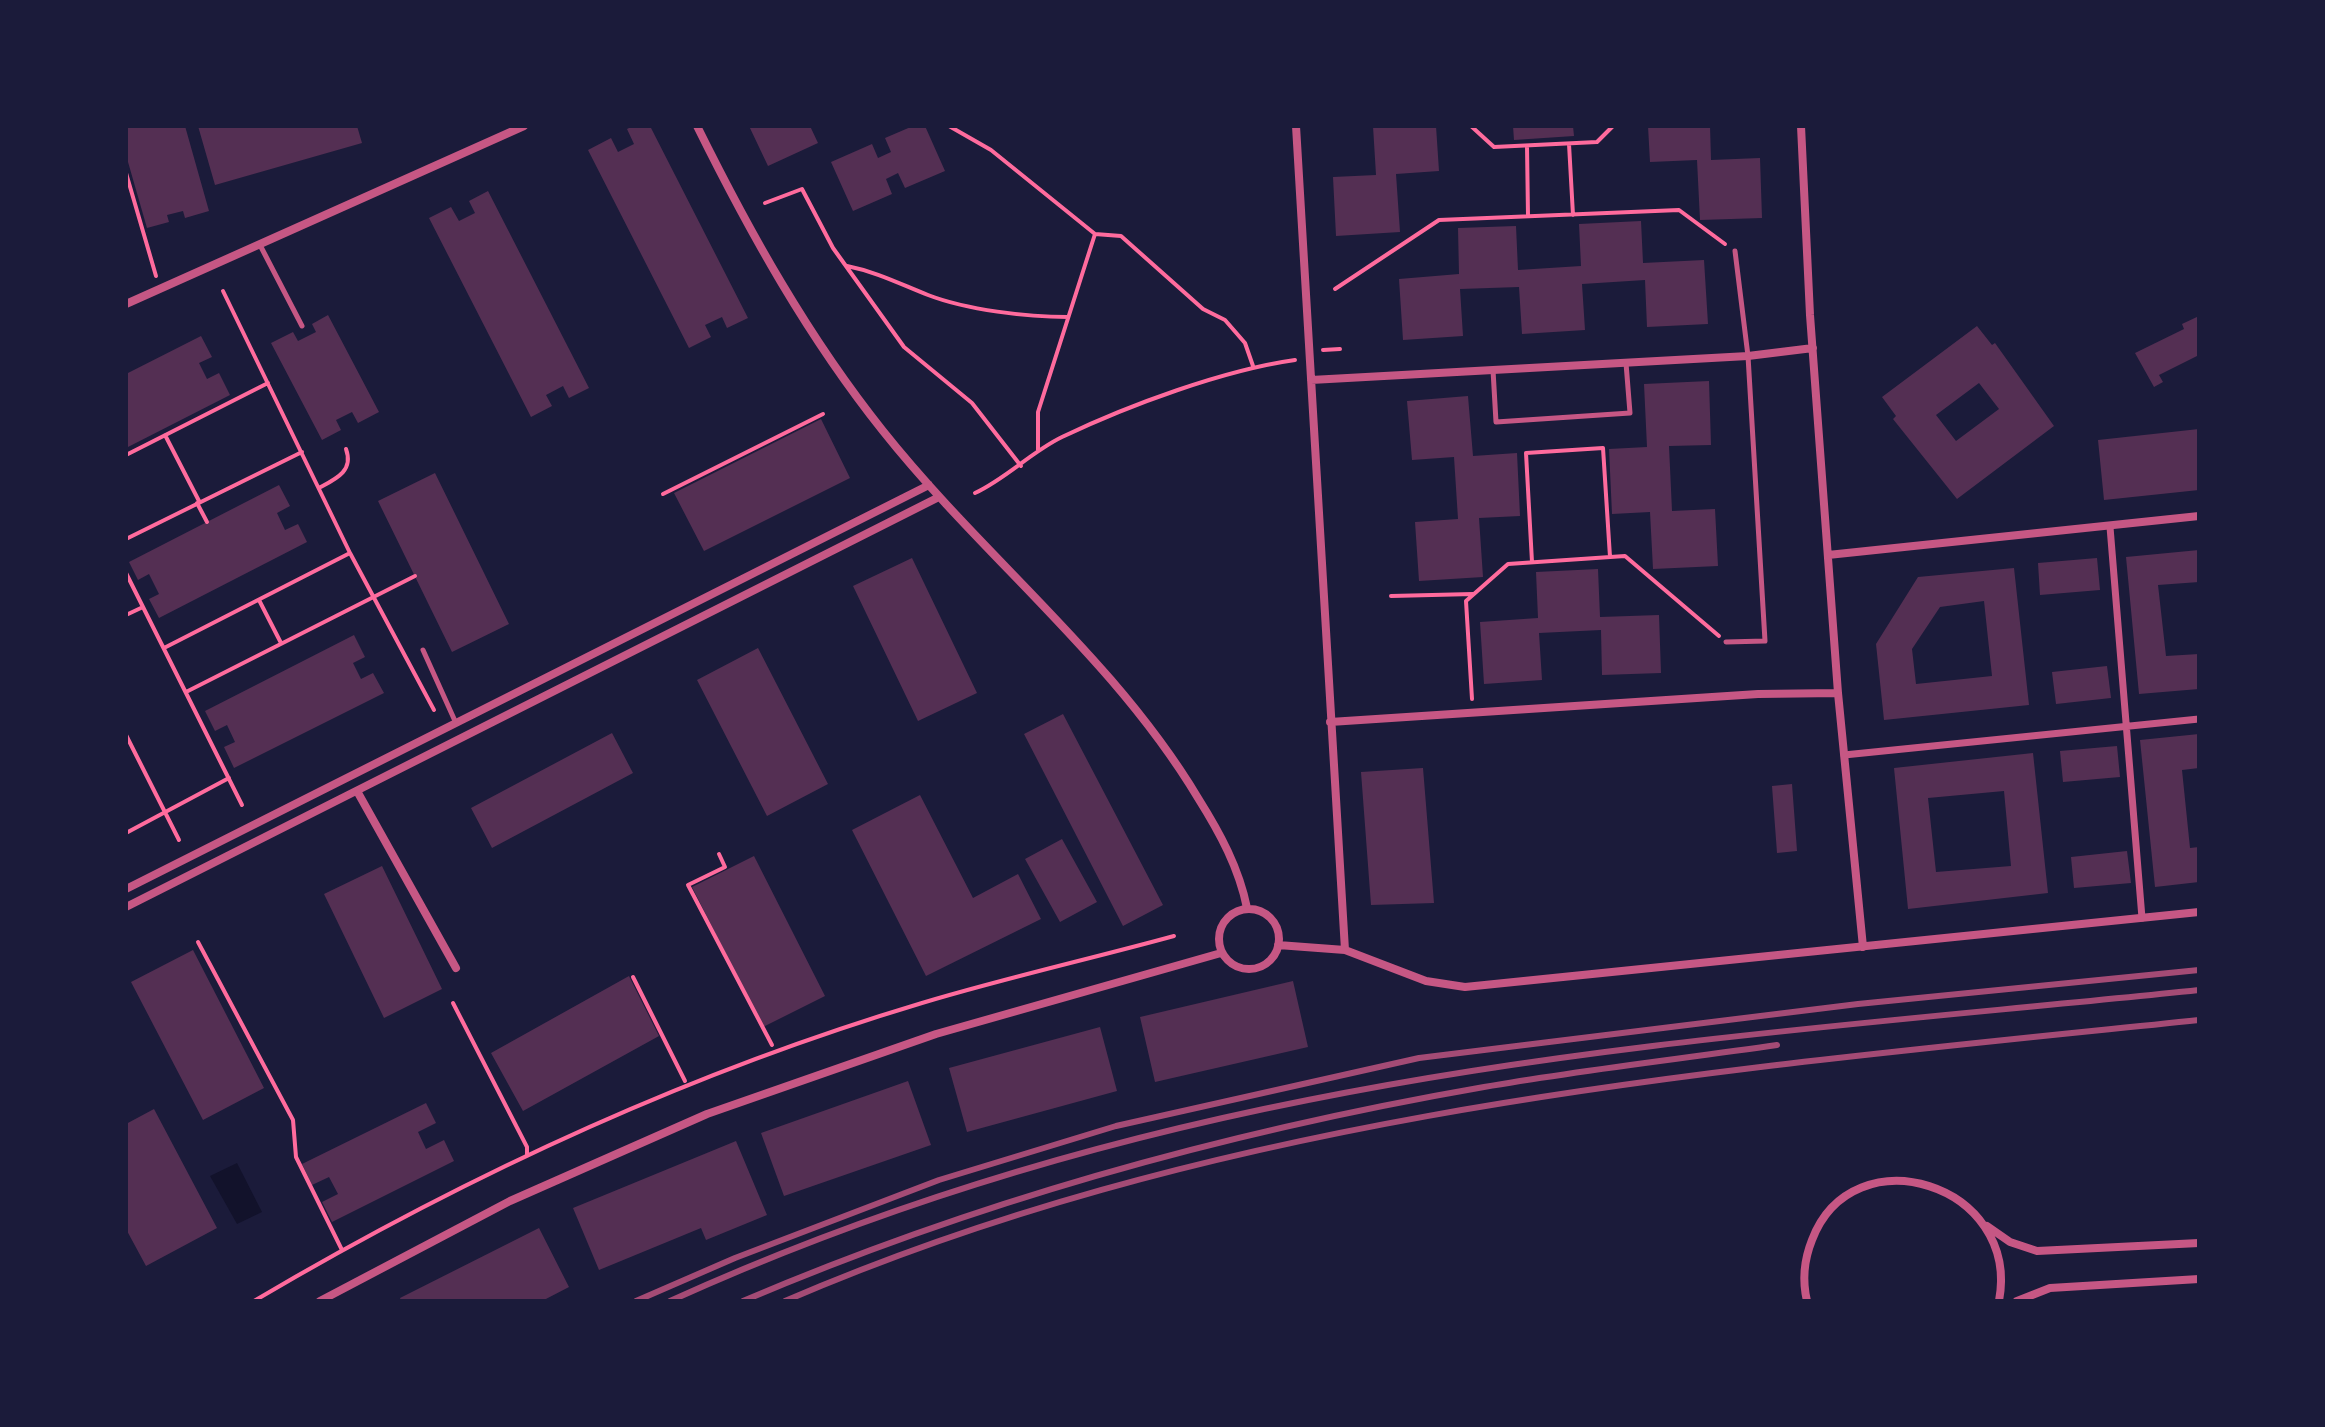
<!DOCTYPE html>
<style>
body{margin:0}
#map{position:relative;width:2325px;height:1427px;overflow:hidden;background:#1b1b3a;font-family:"Fira Sans Condensed",sans-serif}
canvas{display:block}
.frame{position:absolute;inset:0;border:128px solid #1b1b3a;pointer-events:none}
</style>
<div id="map">
<canvas width="2325" height="1427"></canvas>
<div class="frame"></div>
</div>
<script>
const g = document.querySelector('canvas').getContext('2d');
g.lineJoin = 'round';
function paint(path, color) { g.fillStyle = color; g.fill(path, 'evenodd'); }
function trace(path, color, width, dash) { g.strokeStyle = color; g.lineWidth = width; g.lineCap = dash ? 'butt' : 'round'; g.setLineDash(dash || []); g.stroke(path); }
paint(new Path2D(`
 M237 1163 262 1212 237 1224 210 1176Z`), '#12122b');
paint(new Path2D(`
 M126 126H185L209 211 185 218 183 211 167 215 169 222 147 228 126 155Z
 M198 126H357L362 143 215 185Z
 M633 126H650L748 318 727 328 722 317 705 325 711 337 689 348 588 150 611 138 618 152 634 144 627 129Z
 M749 126H810L818 143 768 166Z
 M913 126H925L945 171 905 188 898 173 886 179 892 194 853 211 831 162 872 144 878 158 891 152 885 138Z
 M1373 126H1436L1439 171 1396 174 1400 232 1336 236 1333 177 1376 175Z
 M1513 126H1573L1574 136 1514 140Z
 M1648 126H1710L1711 160 1760 158 1762 218 1700 220 1697 160 1650 162Z
 M488 191 589 388 569 398 563 386 546 395 552 406 531 417 429 218 451 207 459 221 475 213 469 201Z
 M1641 221 1643 263 1704 260 1708 324 1647 327 1645 280 1582 284 1585 330 1522 334 1519 287 1460 289 1463 336 1403 340 1399 279 1459 274 1458 228 1516 226 1518 270 1581 266 1579 224Z
 M328 315 379 412 358 423 352 412 336 420 341 430 322 440 271 343 293 332 298 341 316 332 312 324Z
 M2199 316V355L2159 375 2163 382 2154 387 2135 353 2184 329 2182 324Z
 M1977 326 1992 345 1995 343 2054 426 1957 499 1893 419 1896 416 1882 397ZM1979 383 1999 409 1956 441 1936 415Z
 M201 336 212 357 199 363 207 379 219 373 230 395 126 448V374Z
 M1709 381 1711 445 1669 446 1672 511 1715 509 1718 566 1653 569 1650 512 1612 514 1609 449 1647 447 1644 384Z
 M1468 396 1473 456 1517 453 1520 516 1479 518 1483 577 1419 581 1415 522 1458 519 1454 457 1412 460 1407 401Z
 M821 419 850 478 704 551 674 493Z
 M2199 429V490L2104 500 2098 440Z
 M435 473 509 624 452 652 378 501Z
 M279 485 290 506 277 513 285 530 298 524 307 542 159 618 149 599 159 594 149 574 138 580 129 562Z
 M2199 550V582L2158 585 2166 656 2199 654V689L2139 694 2126 557Z
 M912 558 977 693 918 721 853 586Z
 M2097 558 2100 590 2040 595 2038 563Z
 M2014 568 2029 705 1884 720 1876 644 1918 577ZM1984 601 1992 676 1916 684 1912 649 1940 607Z
 M1598 569 1600 617 1659 615 1661 673 1602 675 1601 630 1539 633 1542 680 1484 684 1480 622 1538 618 1536 572Z
 M354 635 365 657 353 663 361 679 373 673 384 693 234 768 224 747 235 742 227 725 215 731 205 711Z
 M758 648 828 784 767 816 697 680Z
 M2107 666 2111 698 2056 704 2052 672Z
 M1063 714 1163 905 1123 926 1024 734Z
 M612 733 633 773 492 848 471 808Z
 M2199 734V768L2182 770 2190 848 2199 847V882L2155 887 2140 740Z
 M2117 746 2120 777 2063 782 2060 751Z
 M2033 753 2048 893 1908 909 1894 768ZM2004 791 2011 866 1936 872 1928 798Z
 M1423 768 1434 903 1371 905 1361 772Z
 M1792 784 1797 851 1777 853 1772 786Z
 M920 795 973 898 1018 874 1041 919 926 976 852 830Z
 M1062 839 1097 902 1060 922 1025 859Z
 M2127 851 2131 883 2074 888 2071 857Z
 M754 856 825 996 763 1027 692 887Z
 M382 866 442 989 384 1018 324 894Z
 M193 950 264 1088 203 1120 131 982Z
 M629 976 659 1036 523 1111 491 1053Z
 M1293 981 1308 1047 1155 1082 1140 1017Z
 M1100 1027 1117 1091 967 1132 949 1068Z
 M908 1081 931 1145 784 1196 761 1133Z
 M426 1103 436 1123 418 1132 426 1149 444 1140 454 1161 332 1222 322 1202 338 1194 329 1177 312 1185 302 1164Z
 M154 1109 217 1228 146 1266 126 1229V1124Z
 M736 1141 767 1215 706 1240 701 1228 599 1270 573 1208Z
 M539 1228 569 1287 542 1301H401L400 1298Z`), '#542f53');
trace(new Path2D(`
 M949 126 991 150 1095 234 1038 412V450
 M1471 126 1494 147 1597 142 1613 126
 M1569 144 1573 215
 M1527 146 1528 216
 M126 173 156 276
 M765 203 802 189 833 248 904 347 972 403 1021 466
 M1095 234 1121 236 1203 309 1225 320 1245 343 1253 366
 M847 266C877 272 900 284 928 295 967 310 1027 317 1068 317
 M1335 289 1439 220 1679 210 1725 244
 M223 291 350 553 434 710
 M1323 350 1340 349
 M165 435 199 501
 M126 455 268 383
 M319 488C336 479 354 471 346 449
 M975 493C1007 478 1031 452 1062 437 1129 405 1224 370 1295 360
 M663 494 823 414
 M197 503 207 522
 M126 539 302 452
 M1532 562 1526 453 1603 448 1610 557
 M126 573 242 805
 M1391 596 1473 594
 M259 600 281 643
 M126 615 143 607
 M164 648 350 553
 M186 692 415 576
 M1472 699 1466 601 1508 564 1625 556 1719 636
 M126 735 179 840
 M126 833 229 778
 M719 854 725 867 688 885 772 1045
 M198 942 293 1120 296 1157 342 1250
 M633 977 685 1081
 M453 1003 527 1147V1156
 M254 1301C464 1177 688 1073 922 1003 1005 978 1090 959 1174 936`), '#ff6b9d', 4);
trace(new Path2D(`
 M260 245 302 326
 M1493 370 1496 422 1630 413 1626 363
 M1726 642 1765 641 1748 356 1735 251
 M423 650 455 721`), '#c65784', 5);
trace(new Path2D(`
 M2110 527 2142 918
 M1844 755 2199 719`), '#c65784', 7);
trace(new Path2D(`
 M697 126C750 233 808 337 883 431 984 558 1114 658 1198 798 1220 833 1239 868 1247 908
 M1296 126 1345 950
 M1801 126 1810 315 1838 693 1863 947
 M126 304 524 126
 M1311 380 1748 356 1813 348
 M1828 555 2199 516
 M1330 722 1758 694 1838 693
 M357 791 456 968
 M126 889 929 485
 M126 907 939 497
 M1219 939a30 30 0 1 1 60 0a30 30 0 1 1-60 0Z
 M1278 945 1345 950 1426 981 1465 987 2199 912
 M1987 1226 2010 1242 2037 1251 2199 1243
 M320 1301 510 1201 707 1114 936 1034 1221 953
 M1807 1301C1802 1280 1804 1260 1812 1240 1853 1132 2021 1184 1999 1301
 M2017 1301 2050 1288 2199 1279`), '#c65784', 8);
trace(new Path2D(`
 M636 1301 735 1258 939 1180 1116 1126 1419 1058 1858 1004 2199 970
 M670 1301C873 1209 1090 1143 1308 1100 1601 1041 1902 1021 2199 990
 M743 1301C980 1200 1231 1131 1484 1087 1581 1070 1680 1059 1777 1045
 M785 1301C1233 1108 1720 1070 2199 1020`), '#a44b75', 6);
</script>
